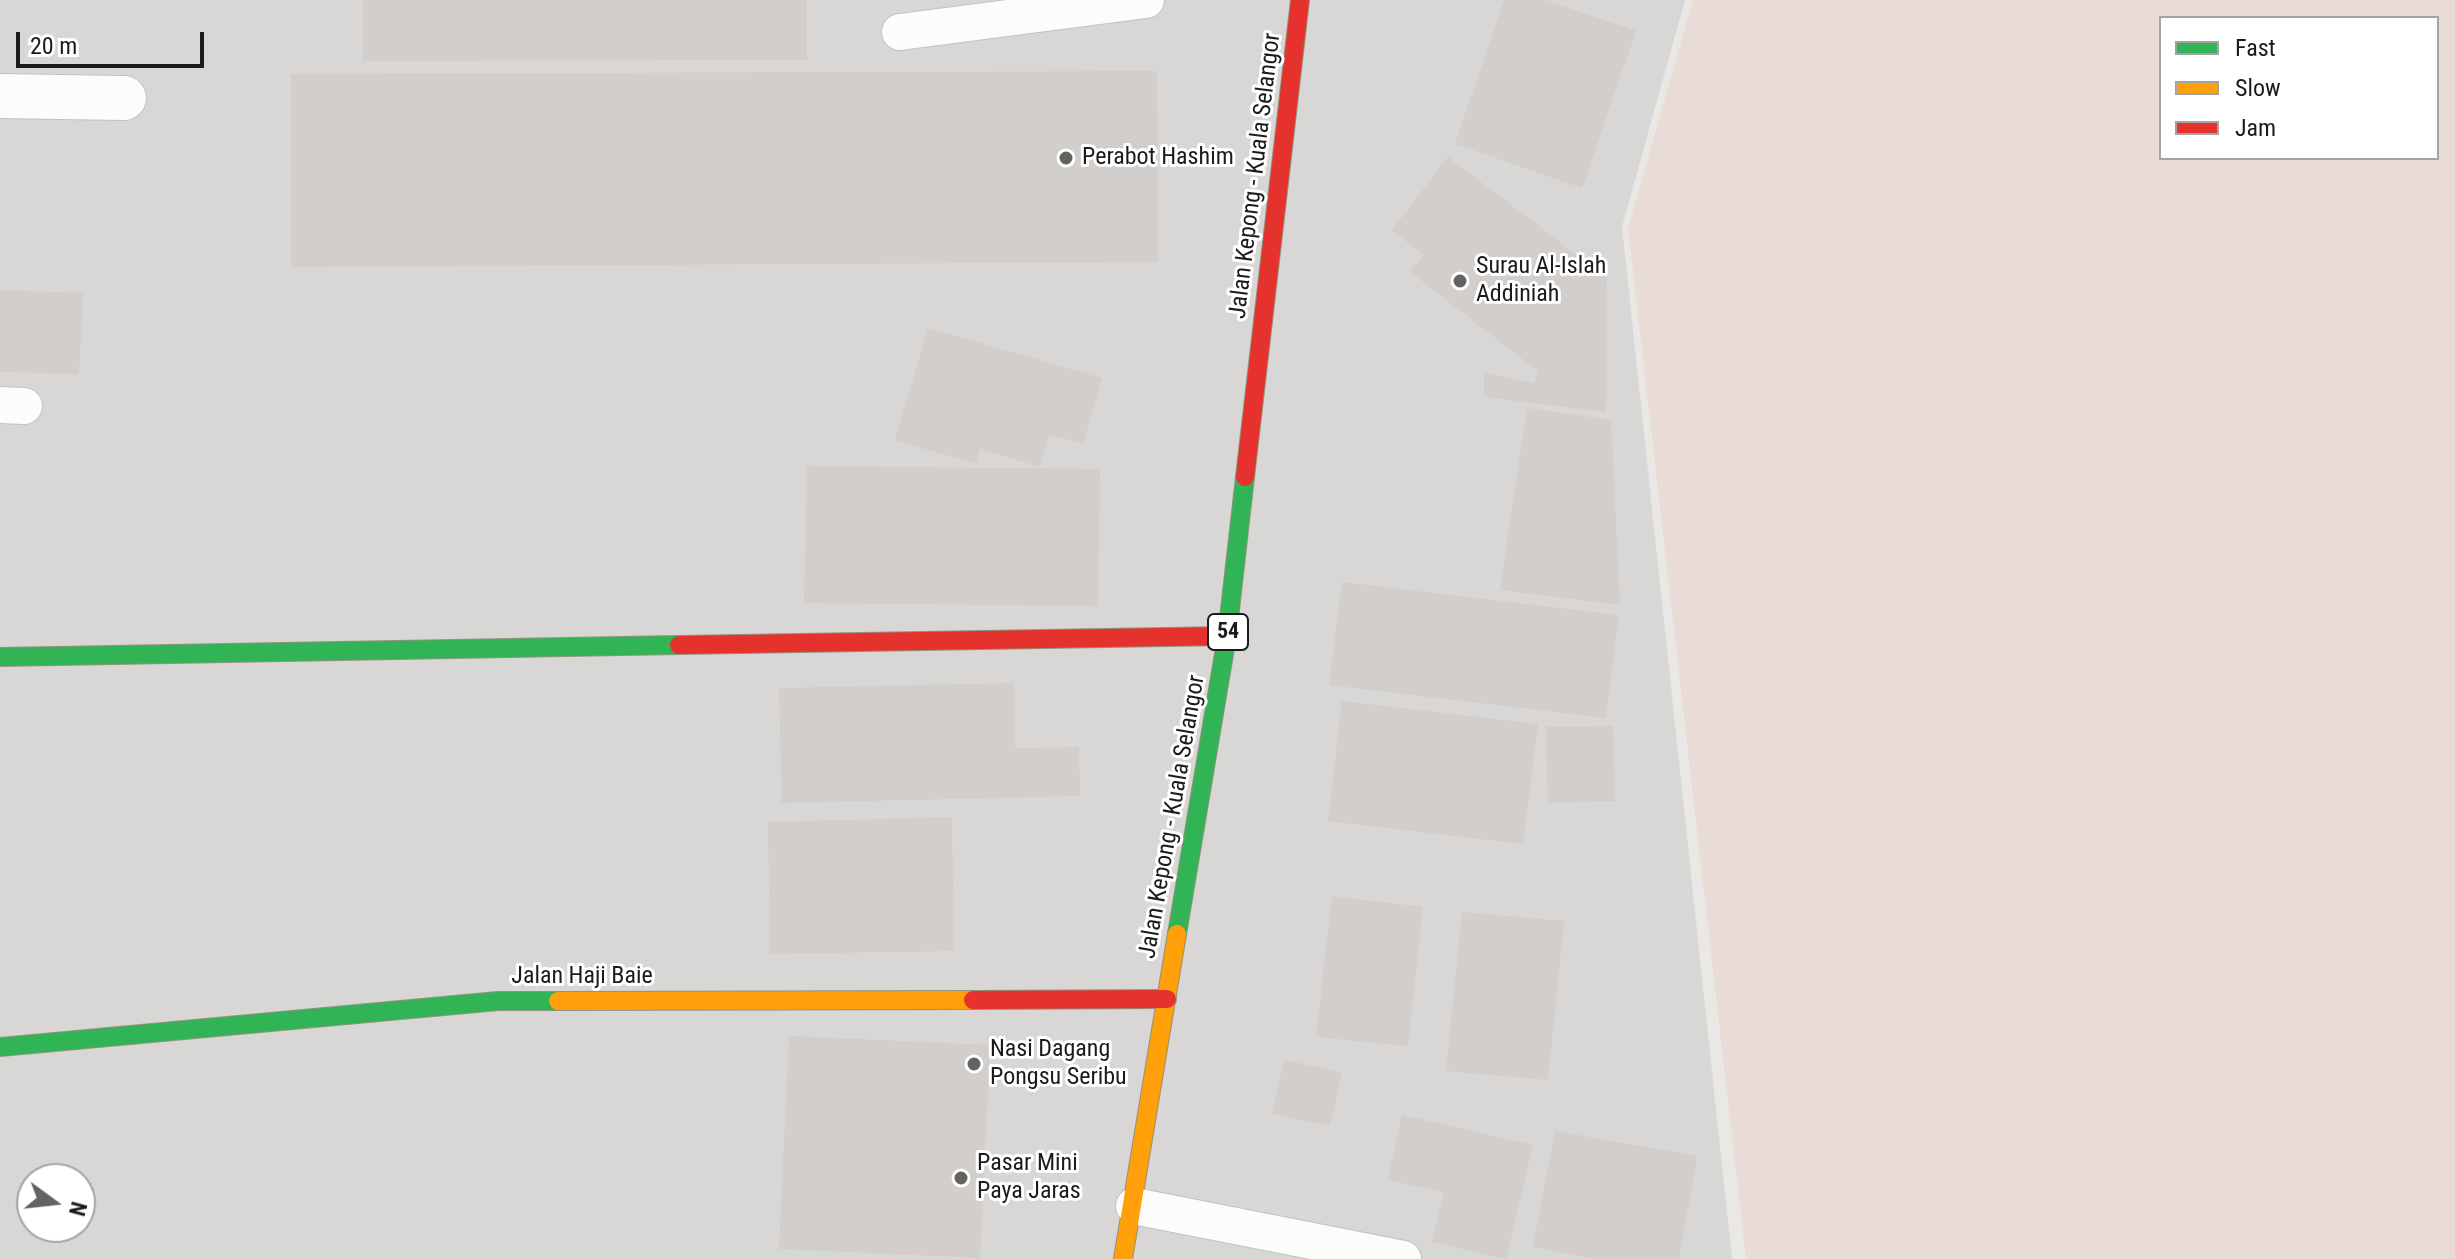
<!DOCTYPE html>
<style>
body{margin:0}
#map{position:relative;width:2455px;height:1259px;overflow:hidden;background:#eae8e4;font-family:"Roboto Condensed",sans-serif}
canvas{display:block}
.legend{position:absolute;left:2159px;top:16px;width:280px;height:144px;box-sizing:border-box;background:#fff;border:2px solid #a4a4a4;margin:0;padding:10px 14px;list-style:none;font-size:24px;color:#1b1b1b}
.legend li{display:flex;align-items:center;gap:16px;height:40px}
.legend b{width:40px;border:2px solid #a4a4a4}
.north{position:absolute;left:16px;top:1163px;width:80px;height:80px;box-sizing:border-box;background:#fff;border:2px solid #a4a4a4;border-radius:50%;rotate:105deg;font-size:22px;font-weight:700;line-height:32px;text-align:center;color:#1b1b1b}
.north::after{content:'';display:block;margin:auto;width:28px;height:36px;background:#636361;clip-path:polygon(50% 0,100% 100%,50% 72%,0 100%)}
.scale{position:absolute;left:16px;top:32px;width:188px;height:36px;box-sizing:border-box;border:4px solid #1b1b1b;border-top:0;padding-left:10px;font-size:24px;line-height:28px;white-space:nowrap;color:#1b1b1b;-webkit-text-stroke:6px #fff;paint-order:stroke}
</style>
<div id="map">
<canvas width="2455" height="1259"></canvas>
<ul class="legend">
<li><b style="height:10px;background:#30b455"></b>Fast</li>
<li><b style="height:10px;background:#ff9f0a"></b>Slow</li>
<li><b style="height:10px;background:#e5322d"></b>Jam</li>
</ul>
<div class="north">N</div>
<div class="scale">20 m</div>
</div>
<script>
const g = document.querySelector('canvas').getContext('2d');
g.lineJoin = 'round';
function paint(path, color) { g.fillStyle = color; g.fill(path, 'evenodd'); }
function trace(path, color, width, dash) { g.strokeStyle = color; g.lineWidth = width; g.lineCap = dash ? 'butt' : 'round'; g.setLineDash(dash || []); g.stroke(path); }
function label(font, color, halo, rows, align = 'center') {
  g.font = font + ' "Roboto Condensed",sans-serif'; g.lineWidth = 6; g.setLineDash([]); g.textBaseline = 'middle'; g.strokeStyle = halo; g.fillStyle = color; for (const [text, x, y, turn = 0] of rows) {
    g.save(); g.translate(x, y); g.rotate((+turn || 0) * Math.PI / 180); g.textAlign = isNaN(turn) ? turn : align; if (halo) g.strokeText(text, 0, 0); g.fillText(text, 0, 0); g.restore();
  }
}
paint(new Path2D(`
 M0 0H1685L1622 227 1732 1259H0ZM32 1179H80V1227H32Z`), '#d9d7d5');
paint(new Path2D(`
 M1693 0H2455V1259H1746L1628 228ZM2161 18H2437V158H2161Z`), '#e9dcd7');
paint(new Path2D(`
 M363 0H807V60L363 61Z
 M1504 0H1546L1636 31 1582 188 1455 144Z
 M1157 71 1158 262 291 267V74Z
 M1448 157 1607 278 1606 412 1484 397V373L1534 383 1538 371 1410 272 1423 255 1392 230Z
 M0 290 83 293 79 374 0 372Z
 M928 328 1102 378 1083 444 1049 434 1040 467 980 449 976 464 895 440Z
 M1527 408 1611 420 1620 605 1500 590Z
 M807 466 1100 469 1098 606 804 603Z
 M1342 582 1619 615 1606 718 1329 685Z
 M1014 683 1015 748 1079 747 1080 796 782 803 779 688Z
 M1342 701 1538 724 1523 844 1328 821Z
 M1613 726 1615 801 1548 803 1546 727Z
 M952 817 954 951 770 954 768 822Z
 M1332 896 1423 907 1408 1046 1316 1037Z
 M1462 912 1564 921 1548 1080 1446 1071Z
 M789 1036 990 1045 980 1258 779 1249Z
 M1284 1060 1342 1072 1330 1126 1272 1114Z
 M1402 1115 1533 1145 1506 1259 1432 1242 1444 1192 1388 1180Z
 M1555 1131 1697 1156 1679 1259H1596L1533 1247Z`), '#d1cecb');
const lane = new Path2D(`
 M900 32 1146 0
 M0 405 24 406
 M1134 1206 1403 1259`);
const street = new Path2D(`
 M0 96 124 98`);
const fast = new Path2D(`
 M0 657 679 645
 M1177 934 1227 636 1245 477
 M0 1047 498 1001H558`);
const slow = new Path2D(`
 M558 1001 973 1000
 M1123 1259 1177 934`);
const jam = new Path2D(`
 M1245 477 1300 0
 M679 645 1227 636
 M973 1000 1167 999`);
trace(lane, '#c2c2c0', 38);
trace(street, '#c2c2c0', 46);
trace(fast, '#92937d', 20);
trace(slow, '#92937d', 20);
trace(jam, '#92937d', 20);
trace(lane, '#fcfcfb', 36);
trace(street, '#fcfcfb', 44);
trace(fast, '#30b455', 18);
trace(slow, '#ff9f0a', 18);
trace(jam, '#e5322d', 18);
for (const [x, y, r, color] of [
 [1066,158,8,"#636361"],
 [1460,281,8,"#636361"],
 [974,1064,8,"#636361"],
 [961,1178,8,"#636361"]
]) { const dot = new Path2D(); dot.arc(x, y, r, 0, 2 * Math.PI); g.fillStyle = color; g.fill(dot); trace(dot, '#fff', 3); }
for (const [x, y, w] of [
 [1228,632,40]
]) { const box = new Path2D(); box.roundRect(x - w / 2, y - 18, w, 36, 6); g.fillStyle = '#fff'; g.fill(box); trace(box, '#1b1b1b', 2); }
label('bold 22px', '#1b1b1b', null, [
 ["54",1228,632]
]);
label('24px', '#1b1b1b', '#fff', [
 ["Perabot Hashim",1082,158],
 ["Surau Al-Islah",1476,267],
 ["Addiniah",1476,295],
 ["Nasi Dagang",990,1050],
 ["Pongsu Seribu",990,1078],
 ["Pasar Mini",977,1164],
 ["Paya Jaras",977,1192]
], 'left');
label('24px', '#1b1b1b', '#fff', [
 ["Jalan Kepong - Kuala Selangor",1256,176,-83],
 ["Jalan Kepong - Kuala Selangor",1173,817,-80],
 ["Jalan Haji Baie",582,977]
]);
</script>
